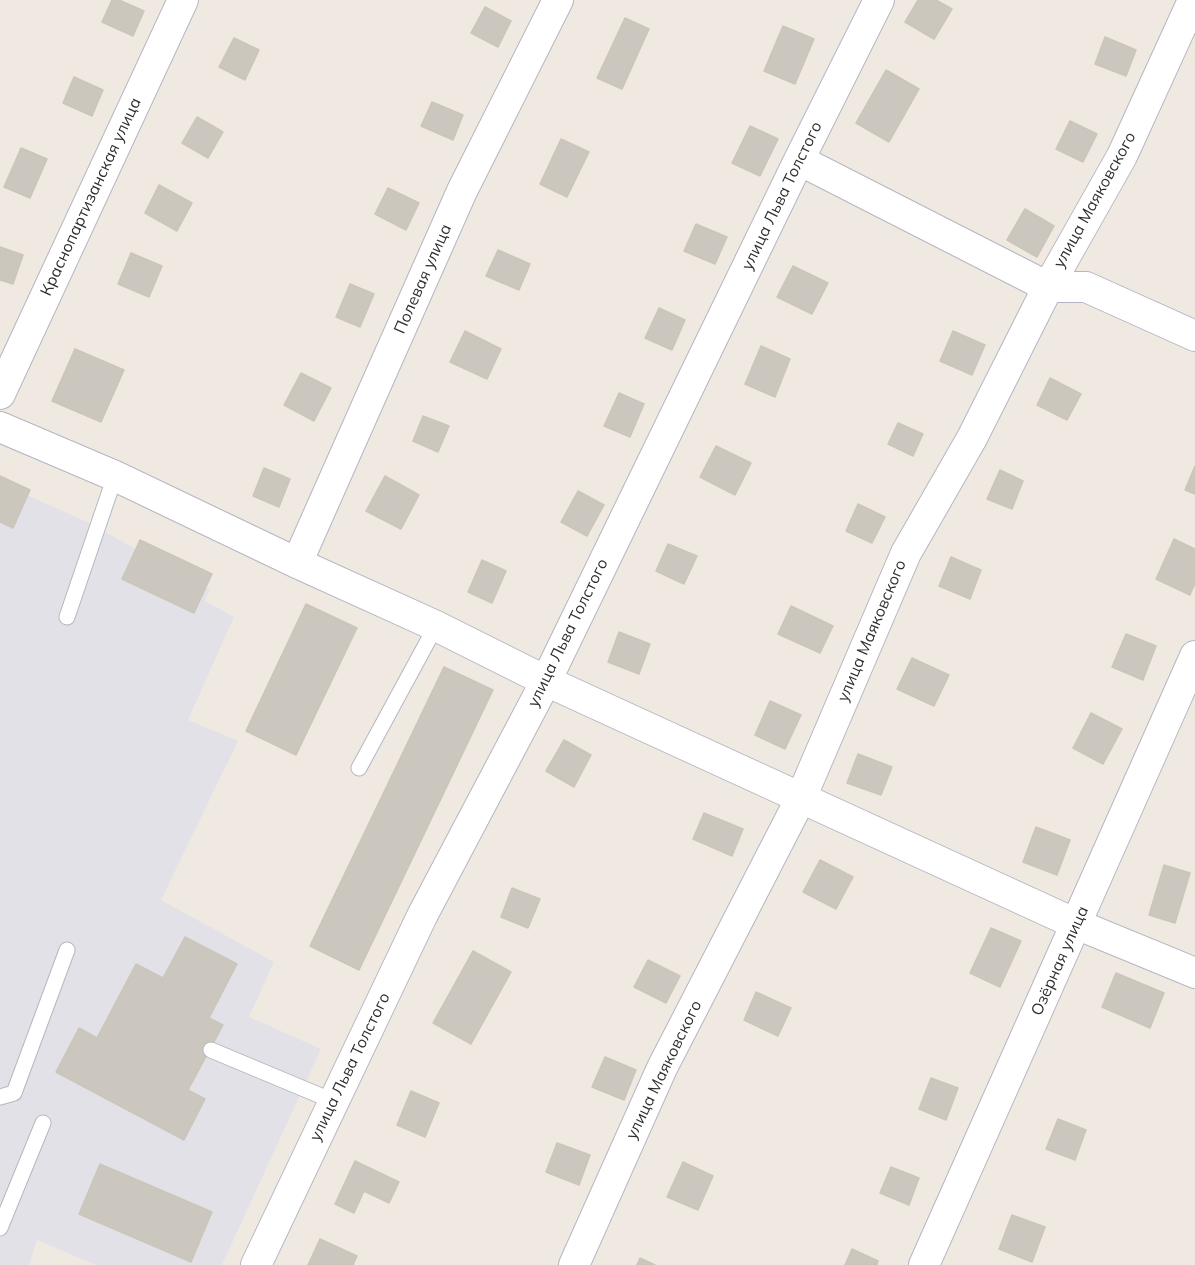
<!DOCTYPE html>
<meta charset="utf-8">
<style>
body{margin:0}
canvas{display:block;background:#efe9e1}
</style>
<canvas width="1195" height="1265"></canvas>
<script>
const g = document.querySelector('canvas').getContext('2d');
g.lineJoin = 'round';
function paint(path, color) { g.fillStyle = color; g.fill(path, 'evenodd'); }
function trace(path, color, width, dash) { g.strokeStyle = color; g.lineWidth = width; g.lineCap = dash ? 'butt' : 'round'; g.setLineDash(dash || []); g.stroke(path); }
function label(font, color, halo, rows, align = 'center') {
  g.font = font + ' Mulish,sans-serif'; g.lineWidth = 5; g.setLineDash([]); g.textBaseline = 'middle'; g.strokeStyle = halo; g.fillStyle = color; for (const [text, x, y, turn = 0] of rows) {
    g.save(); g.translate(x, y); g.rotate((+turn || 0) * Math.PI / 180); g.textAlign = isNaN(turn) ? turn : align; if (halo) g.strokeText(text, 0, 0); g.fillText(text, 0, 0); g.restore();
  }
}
paint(new Path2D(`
 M0 483 87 522 210 590 205 601 234 617 188 720 238 741 161 900 274 962 249 1017 321 1049 222 1265H96L37 1240 29 1265H0Z`), '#e3e1e8');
const building = new Path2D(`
 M112 0H119L144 11 133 36 102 22Z
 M918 0H936L952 9 934 39 905 22Z
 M485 7 511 21 498 47 471 33Z
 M625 18 649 29 622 89 597 78Z
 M783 26 814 39 795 84 764 71Z
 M1105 37 1136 50 1126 76 1095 64Z
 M234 38 259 50 245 80 219 67Z
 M886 70 919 89 889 142 856 123Z
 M74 77 103 90 92 116 63 103Z
 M432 102 463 115 453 140 421 126Z
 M197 117 223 132 208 158 182 143Z
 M1070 121 1097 134 1083 162 1056 149Z
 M750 126 778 139 760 176 732 163Z
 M561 139 589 152 567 197 540 184Z
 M21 148 47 159 30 198 4 187Z
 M159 185 192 203 177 231 145 213Z
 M388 188 419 203 406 230 375 214Z
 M1025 209 1054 226 1037 257 1007 240Z
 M696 224 727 237 715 264 684 251Z
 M0 247 23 255 13 284 0 280Z
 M498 250 530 264 519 290 486 276Z
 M131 253 162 266 149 297 118 284Z
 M793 266 828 283 812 314 777 297Z
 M350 284 374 294 360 327 336 317Z
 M659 308 685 320 672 350 645 338Z
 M465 331 501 349 487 379 450 362Z
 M953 331 985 345 972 375 940 361Z
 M761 346 790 359 775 397 745 384Z
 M75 349 124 370 101 422 52 401Z
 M301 373 331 388 314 421 284 405Z
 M1050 378 1081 394 1067 420 1037 405Z
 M619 393 644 404 630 437 604 426Z
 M423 416 449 426 438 452 413 441Z
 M898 423 923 434 913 456 888 444Z
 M716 446 751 463 735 495 700 477Z
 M1195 466V494L1185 490Z
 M264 468 290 479 279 507 253 496Z
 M1000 470 1023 481 1012 509 987 499Z
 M0 476 30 490 13 528 0 522Z
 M385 476 419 495 401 529 366 511Z
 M578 491 604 505 587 536 561 522Z
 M858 504 885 517 872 543 846 531Z
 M1174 539 1195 549V583L1190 595 1156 579Z
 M140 540 212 574 194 613 122 579Z
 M668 544 697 556 684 584 656 571Z
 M951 557 981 570 970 599 939 586Z
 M482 560 506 571 492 603 468 592Z
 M306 604 357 628 296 755 246 731Z
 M791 606 833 626 820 653 778 634Z
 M619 632 650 644 639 674 608 662Z
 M1126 634 1156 646 1143 680 1112 667Z
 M912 658 949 675 934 706 897 689Z
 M444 667 493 690 359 970 310 946Z
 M770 701 801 715 785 749 755 735Z
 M1091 713 1122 729 1103 764 1073 748Z
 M564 740 591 755 574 787 546 771Z
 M858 754 892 767 881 795 847 783Z
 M704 813 743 829 732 856 693 839Z
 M1036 827 1070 840 1057 875 1023 862Z
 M820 860 853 877 836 909 803 892Z
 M1164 865 1190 873 1175 923 1149 915Z
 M512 888 540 899 528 928 501 917Z
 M991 928 1021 941 1000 987 970 973Z
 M185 937 237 964 209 1018 223 1025 188 1090 205 1099 184 1140 56 1072 79 1028 97 1038 136 964 163 978Z
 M473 951 511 972 471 1044 433 1023Z
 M648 960 680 976 666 1003 634 987Z
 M1116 973 1164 993 1150 1028 1102 1007Z
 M756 992 791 1008 778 1036 744 1020Z
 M605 1057 636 1070 624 1100 592 1087Z
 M931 1078 958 1088 946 1120 919 1109Z
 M411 1091 439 1103 425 1137 397 1125Z
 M1058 1119 1086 1130 1075 1160 1046 1149Z
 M557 1143 590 1155 579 1185 546 1172Z
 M355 1161 399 1182 389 1203 364 1191 354 1213 335 1204Z
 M683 1162 713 1176 698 1210 667 1197Z
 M100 1164 212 1212 191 1262 79 1214Z
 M891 1167 919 1178 909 1205 880 1193Z
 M1012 1215 1045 1227 1032 1262 999 1249Z
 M320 1239 357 1256 353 1265H308Z
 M852 1249 878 1261 877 1265H845Z
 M640 1258 655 1265H637Z`);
paint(building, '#cbc7bf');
trace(building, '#cbc5ba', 1.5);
const lane = new Path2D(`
 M67 617 115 476
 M359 768 436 626
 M211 1050 333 1101
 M0 1097 14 1093 67 950
 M0 1228 43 1123`);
const street = new Path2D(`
 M799 160 1048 287H1086L1195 336
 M0 394 183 0
 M0 427 115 476 297 563 436 626 546 681 1076 924 1195 973
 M297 563 462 191 558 0
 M256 1265 422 916 546 681 799 160 879 0
 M574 1265 662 1068 801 798 906 553 972 438 1048 287 1122 156 1190 7
 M924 1265 1195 656`);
trace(lane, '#b4b7c1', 17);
trace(street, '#b4b7c1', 32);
trace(lane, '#fff', 15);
trace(street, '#fff', 30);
label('16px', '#2e2e2e', '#fff', [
 ["улица Льва Толстого",782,196,-64],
 ["Краснопартизанская улица",91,197,-65],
 ["улица Маяковского",1095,200,-61],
 ["Полевая улица",423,279,-66],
 ["улица Маяковского",872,631,-67],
 ["улица Льва Толстого",568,633,-64],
 ["Озёрная улица",1060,961,-66],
 ["улица Льва Толстого",350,1067,-64],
 ["улица Маяковского",664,1070,-64]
]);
</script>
